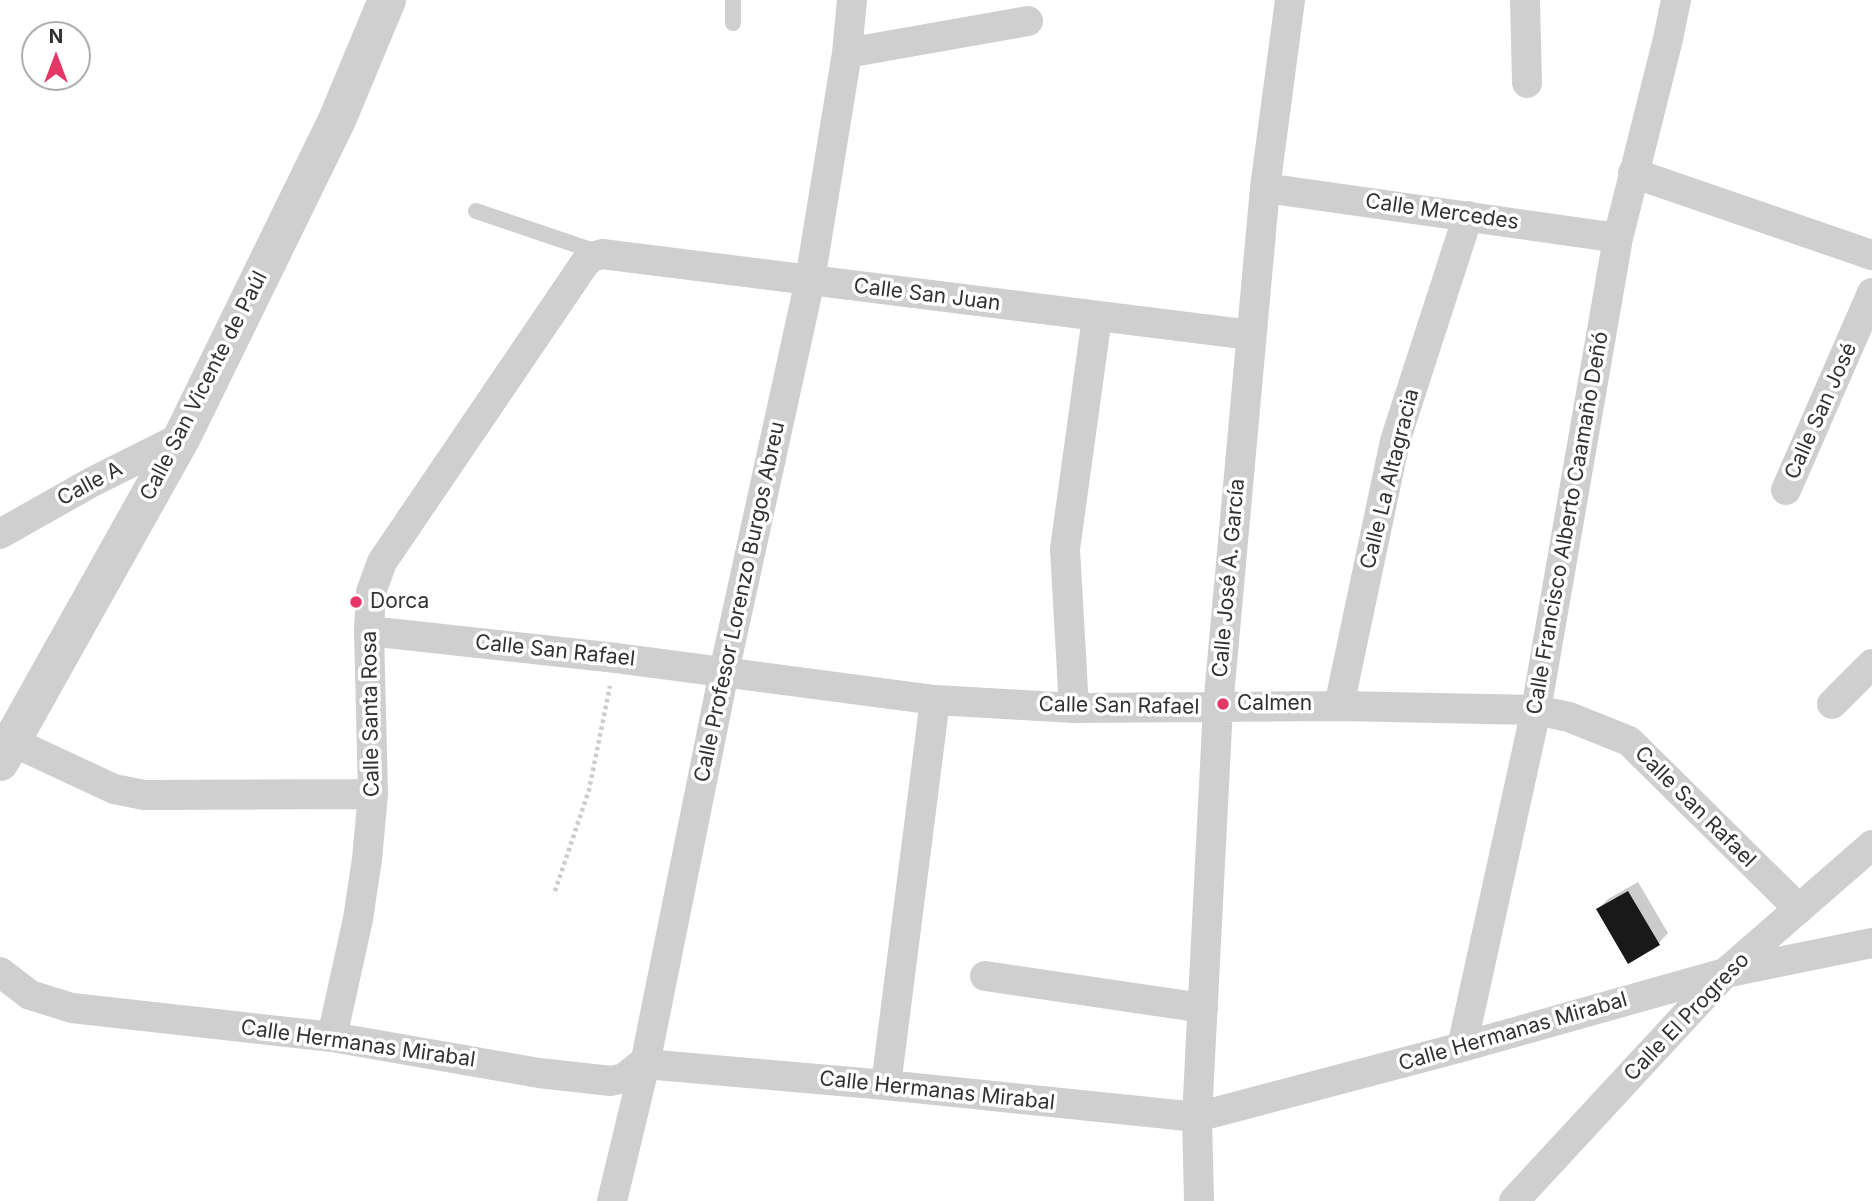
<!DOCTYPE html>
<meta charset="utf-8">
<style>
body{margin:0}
#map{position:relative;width:1872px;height:1201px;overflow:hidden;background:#fff;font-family:Inter,sans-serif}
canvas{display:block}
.north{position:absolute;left:21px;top:21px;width:70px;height:70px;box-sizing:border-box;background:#fff;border:2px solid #adadad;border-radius:50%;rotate:0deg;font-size:19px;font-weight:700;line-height:28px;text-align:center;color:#323232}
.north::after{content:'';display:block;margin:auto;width:24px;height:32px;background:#e63666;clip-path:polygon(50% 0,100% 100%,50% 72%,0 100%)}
</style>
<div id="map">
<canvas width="1872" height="1201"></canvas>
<div class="north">N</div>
</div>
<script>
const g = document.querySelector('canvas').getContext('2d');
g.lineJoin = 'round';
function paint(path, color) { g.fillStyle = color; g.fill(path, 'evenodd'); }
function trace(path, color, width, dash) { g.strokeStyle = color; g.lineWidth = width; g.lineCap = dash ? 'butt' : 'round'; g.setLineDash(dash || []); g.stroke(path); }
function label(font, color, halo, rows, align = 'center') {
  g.font = font + ' Inter,sans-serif'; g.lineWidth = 7; g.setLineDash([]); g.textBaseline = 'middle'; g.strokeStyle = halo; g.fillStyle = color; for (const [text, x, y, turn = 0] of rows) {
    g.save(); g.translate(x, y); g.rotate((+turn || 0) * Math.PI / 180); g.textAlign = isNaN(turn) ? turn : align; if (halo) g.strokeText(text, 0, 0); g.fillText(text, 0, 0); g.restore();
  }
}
paint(new Path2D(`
 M1638 882 1668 933 1658 944 1598 909 1608 899Z`), '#0003');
paint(new Path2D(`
 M1628 891 1660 945 1628 964 1596 909Z`), '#191919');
trace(new Path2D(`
 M555 891 589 790 610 686`), '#ccc', 4.5, [3.5, 3.5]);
trace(new Path2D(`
 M733 23V0
 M476 211 600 253`), '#cfcfcf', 16);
trace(new Path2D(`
 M1525 0 1527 83
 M847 53 1028 21
 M1633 173 1872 255
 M1265 188 1618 238
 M1786 490 1872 293
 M0 534 92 482 182 437
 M369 631 616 658 935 700 1074 708 1339 706 1536 710 1569 717 1629 741 1799 909
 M1832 704 1872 664
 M1339 706 1395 441 1468 216
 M1074 708 1065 549 1097 317
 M11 741 114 789 144 795 373 794
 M0 972 30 995 72 1008 332 1037 539 1073 611 1081 624 1078 639 1066 645 1064 886 1085 1197 1117 1462 1047 1725 973 1872 943
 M985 976 1203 1008
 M332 1037 358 919 367 859 373 794 369 631 371 592 382 562 585 263 592 257 602 254 1251 335
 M1462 1047 1536 710 1618 238 1668 39 1676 0
 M886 1085 935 700
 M612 1201 645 1064 724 672 810 280 847 53 852 0
 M1199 1201 1197 1117 1218 707 1265 188 1290 0
 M1514 1201 1725 973 1872 845`), '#cfcfcf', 30);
trace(new Path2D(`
 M0 762 182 437 337 120 387 0`), '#cfcfcf', 38);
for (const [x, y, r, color] of [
 [356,602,7,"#e63666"],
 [1223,704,7,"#e63666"]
]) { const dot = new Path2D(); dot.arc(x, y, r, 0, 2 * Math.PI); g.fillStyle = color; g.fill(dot); trace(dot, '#fff', 2.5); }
label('21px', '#323232', '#fff', [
 ["Calle Mercedes",1442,212,8],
 ["Calle San Juan",927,295,7],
 ["Calle San Vicente de Paúl",204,386,-63],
 ["Calle San José",1821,411,-66],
 ["Calle La Altagracia",1390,479,-76],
 ["Calle A",90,484,-28],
 ["Calle Francisco Alberto Caamaño Deñó",1568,523,-80],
 ["Calle José A. García",1229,578,-85],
 ["Calle Profesor Lorenzo Burgos Abreu",740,602,-78],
 ["Calle San Rafael",555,651,6],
 ["Calle San Rafael",1119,706,1],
 ["Calle Santa Rosa",371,714,-91],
 ["Calle San Rafael",1695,807,45],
 ["Calle El Progreso",1687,1017,-46],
 ["Calle Hermanas Mirabal",1513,1032,-16],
 ["Calle Hermanas Mirabal",358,1044,8],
 ["Calle Hermanas Mirabal",937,1091,6]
]);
label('21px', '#323232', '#fff', [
 ["Dorca",370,602],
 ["Calmen",1237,704]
], 'left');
</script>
